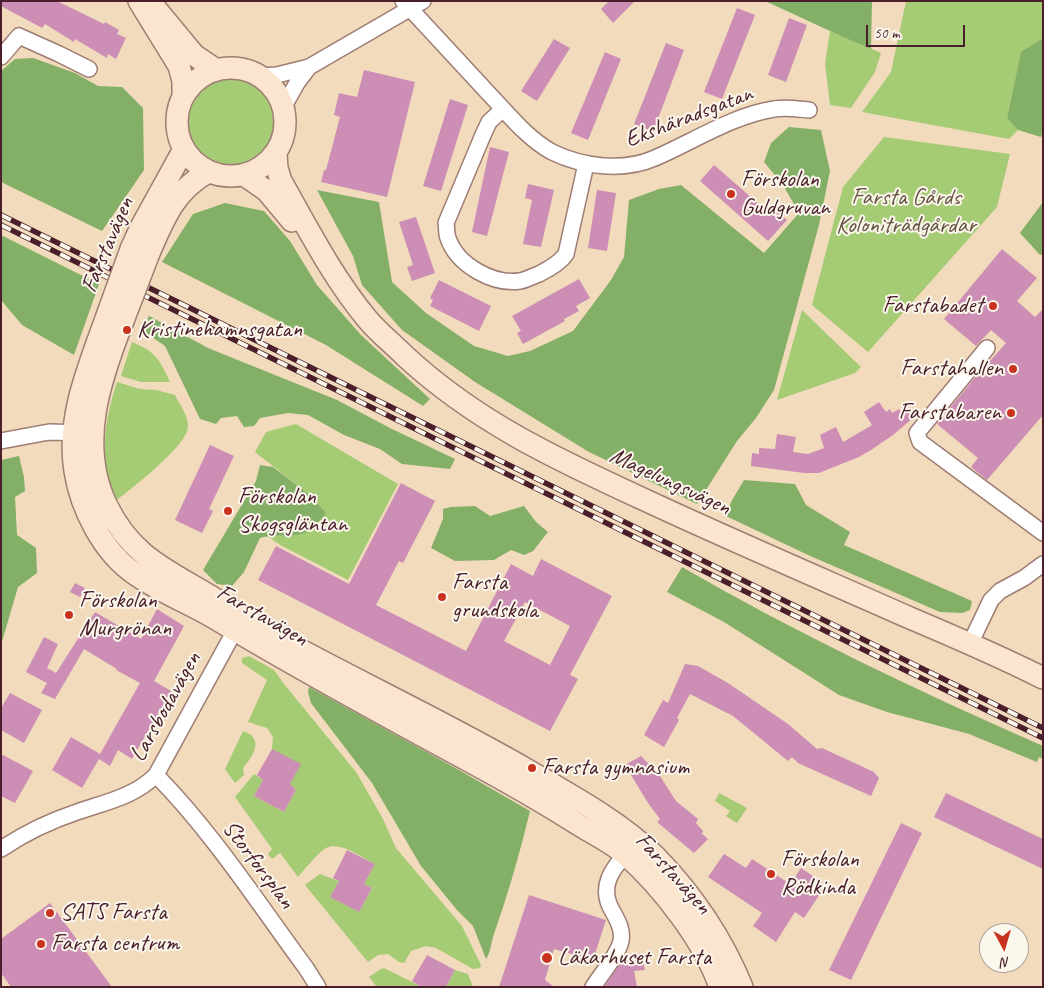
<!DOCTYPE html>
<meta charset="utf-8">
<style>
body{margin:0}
#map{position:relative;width:1044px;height:988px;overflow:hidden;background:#f1dbbc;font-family:Caveat,sans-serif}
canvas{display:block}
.frame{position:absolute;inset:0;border:2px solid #4a1f2b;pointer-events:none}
.north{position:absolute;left:979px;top:923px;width:50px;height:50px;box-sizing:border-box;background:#fbf7ec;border:1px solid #b4a19f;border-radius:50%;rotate:174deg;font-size:14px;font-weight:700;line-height:20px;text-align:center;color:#4a1f2b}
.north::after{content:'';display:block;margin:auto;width:18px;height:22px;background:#c8321e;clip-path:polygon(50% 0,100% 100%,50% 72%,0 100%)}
.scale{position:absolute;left:866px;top:25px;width:99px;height:22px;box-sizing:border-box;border:2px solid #4a1f2b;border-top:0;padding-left:6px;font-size:15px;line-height:18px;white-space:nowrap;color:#4a1f2b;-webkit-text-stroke:4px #fbf7ec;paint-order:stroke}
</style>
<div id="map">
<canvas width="1044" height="988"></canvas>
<div class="frame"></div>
<div class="north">N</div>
<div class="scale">50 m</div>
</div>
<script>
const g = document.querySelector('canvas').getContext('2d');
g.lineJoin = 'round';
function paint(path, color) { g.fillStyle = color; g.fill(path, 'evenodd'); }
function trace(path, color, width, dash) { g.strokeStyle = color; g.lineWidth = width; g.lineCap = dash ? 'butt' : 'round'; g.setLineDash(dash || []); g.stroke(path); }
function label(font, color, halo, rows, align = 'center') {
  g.font = font + ' Caveat,sans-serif'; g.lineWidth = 4; g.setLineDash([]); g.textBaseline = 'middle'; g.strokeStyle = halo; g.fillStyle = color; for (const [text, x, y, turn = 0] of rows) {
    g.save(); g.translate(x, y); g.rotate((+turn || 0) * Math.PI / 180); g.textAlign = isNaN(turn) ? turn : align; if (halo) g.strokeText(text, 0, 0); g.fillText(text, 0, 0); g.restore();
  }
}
paint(new Path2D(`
 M906 1H1043V38L1021 53 1007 118 1018 130 1009 139 862 112 891 72Z
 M830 31 881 53 875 72 851 108 830 105 825 64Z
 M183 121a47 47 0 1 1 94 0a47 47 0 1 1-94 0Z
 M884 137 1010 154 997 207 868 352 812 305 843 187Z
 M802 310 861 367 855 373 777 400Z
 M132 342C155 351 160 360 170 382H141L121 376Z
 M117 382 140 389 156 390 175 395C179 404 189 416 188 427 187 446 133 487 117 500 98 461 104 421 117 382Z
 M296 424 398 484 348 580 282 546 267 536C299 536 305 538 326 513L311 496 255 452 266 432Z
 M249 656 274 670 284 684 356 772 383 819 396 848 462 926 481 965 480 968 473 969 436 948 426 946 411 951 404 963 399 962 388 954 378 955 368 962 305 885 320 874 339 881 331 897 359 912 372 888 364 884 375 864C362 858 341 841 326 848 320 851 304 870 298 877L280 853 272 859 268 854 272 849 235 797 254 774 263 780 254 796 284 812 296 790 290 784 272 749 273 737 267 728 248 722 267 680 242 663V658Z
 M243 731C265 738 253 757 243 768L244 775 235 783 225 769Z
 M719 793 747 808 737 823 726 816 730 811 715 801Z
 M384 968 418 985V987H377L369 977 381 969Z
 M455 970 468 974 473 987H446Z`), '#a5cb75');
paint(new Path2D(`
 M765 1H872L871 49C835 34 801 17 765 1Z
 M1043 38V131L1041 137 1018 130 1007 118 1021 52Z
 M33 58 75 73 98 86 122 87 143 108 144 170 102 231 1 182V71L15 59Z
 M789 127 821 130 830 171 819 225 774 390 756 418 737 441 697 504 589 452 475 382 402 330 362 285 353 256 317 190 379 202 392 282 426 313 474 346 508 356 530 351 573 331 611 280 624 257 629 200 659 189 681 185 764 253 799 213 783 185 764 162 771 143Z
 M1043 202V254L1040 255 1020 233Z
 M225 203 264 211 290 241 317 285 361 335 430 399 423 406 326 345 162 262 193 214Z
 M1 235 99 284 74 355 22 325 1 300Z
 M149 316 208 348 337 400 390 428 455 459 450 469 402 464 380 449 344 435 308 415 288 413 260 418 254 426 244 427 237 416 221 418 216 424 200 419 165 346 143 331Z
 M19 456 24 477 25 491 15 497 17 535 36 548 37 573 18 587 1 645V460Z
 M260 465 273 467 311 496 326 513C322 518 318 523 313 528 298 541 277 532 260 538L244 572 232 586 217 584 203 570 256 481Z
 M744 480 795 484 806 505 850 532 844 545 972 601 970 610 962 613 940 612 808 555 726 516 731 502Z
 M475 506 490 516 524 506 536 522 548 532 533 551 524 555 511 550 494 560 455 561 431 548 443 519V509L451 507Z
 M682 567C798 634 920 692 1043 746V759L1039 757 1037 762 969 734 887 712 839 695 724 622 667 592Z
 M309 687 459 770 530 811C520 853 508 894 494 934 491 942 491 952 486 959L473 926 457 910 421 866 372 783 311 703 308 692Z`), '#84af66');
paint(new Path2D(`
 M1 1H57L104 24 105 22 119 30 117 34 126 38 116 59 108 54 107 58 75 39 74 42 45 24 42 28 1 6Z
 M609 1H635L613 23 601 9Z
 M737 8 755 15 722 99 704 92Z
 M789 18 807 25 786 82 768 75Z
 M554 39 570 48 537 101 521 91Z
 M666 43 684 50 653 132 634 124Z
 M605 52 621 59 588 140 571 133Z
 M364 70 415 82 387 197 321 182 324 170H326L340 117 334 115 339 93 357 97Z
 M450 99 468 105 441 191 423 186Z
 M490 147 509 152 487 236 472 232Z
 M714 165 767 211 771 206 787 220 768 241 700 181Z
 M528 184 554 190 541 247 523 244 532 200 525 198Z
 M597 190 616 193 607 251 588 248Z
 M416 217 435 273 412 281 407 267 413 265 399 222Z
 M1002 249 1037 278 1017 301 1035 317 1043 309V415L987 480 971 467 978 458 937 424 973 380 1006 343 991 330 976 346 944 319Z
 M579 279 590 298 576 306 579 311 564 319 565 321 523 344 517 333 521 331 512 316Z
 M439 280 491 306 479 331 430 306 433 300 430 298Z
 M879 402 886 412 890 409 892 413 899 409 902 413 908 408 913 418 893 435 871 450 859 457 819 473H804L751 466 752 453 759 454V448L775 449 777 434 796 437 793 452 808 454 824 448 820 435 836 427 843 442 872 425 864 412Z
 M210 445 234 456 209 509 213 511 202 533 175 520Z
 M401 483 435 501 403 563 399 561 376 605 466 651 511 564 533 576 541 559 612 596 570 675 578 679 550 731 258 580 276 546 349 584ZM525 602 570 626 550 665 504 641Z
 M75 583 85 588 80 597 70 592Z
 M157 609 184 626 154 681 171 691 132 759 118 750 110 766 99 759 82 788 52 770 71 737 100 754 140 683 116 670 117 669 84 649 55 699 41 693 47 683 26 672 44 637 58 644 47 668 56 673 95 612 141 639Z
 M685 664 698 666 728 683 788 724 817 749 822 748 874 772 879 778 871 796 798 763 792 757 788 761 733 716 690 694 677 718 679 720 664 747 644 735 663 700 668 703Z
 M10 693 42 710 24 743 1 730V708Z
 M272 749 301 764 290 784 296 790 284 812 254 796 263 780 257 775Z
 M1 754 33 771 15 803 1 796Z
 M641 756 660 776 676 801 698 819 696 823 703 831 702 834 708 839 694 853 657 822 660 819 648 803 625 765Z
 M946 793 1043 839V869L934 817Z
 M901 823 922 833 851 980 829 970Z
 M347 850 375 864 364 884 372 888 359 912 330 897 339 881 333 878Z
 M724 854 746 868 752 859 790 884 801 868 826 885 804 918 795 912 776 942 753 926 762 913 708 877Z
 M529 895 606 920 593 960 554 949 545 980 554 987H499Z
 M50 903 112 987H11L1 973V939Z
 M641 953 645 970 634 971 637 987H604L625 955Z
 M427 955 455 970 446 987H421L412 981Z`), '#cd8eb5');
const street = new Path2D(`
 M403 1C432 32 461 64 491 96 509 115 528 139 552 152 583 167 623 172 655 158 692 142 734 115 774 109 785 107 798 109 809 110
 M1 57 19 36 59 54 89 69
 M261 76 277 75 309 67 423 1
 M284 106 297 83 309 67
 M503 109 489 122 483 135 446 223C447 227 446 233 448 238 457 265 493 285 520 281 526 280 533 276 539 274 549 269 560 263 566 254L586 164
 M987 348 917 433 920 442 1043 533
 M1 441 49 432 84 433
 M970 644 991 600 1000 591 1024 578 1043 564
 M156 775C213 833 258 903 306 968L318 987
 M1 849C25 833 50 821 77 812 106 802 134 797 156 775L240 621
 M593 987C601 974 618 955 621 941 623 930 618 921 613 912 597 886 613 868 631 848`);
const secondary = new Path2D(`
 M139 1 179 66 183 81V95
 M156 9 194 55 215 69
 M177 122a54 54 0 1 1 108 0a54 54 0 1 1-108 0Z
 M276 153 277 168 281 181C308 229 333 278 368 320 379 333 393 344 405 356 476 422 558 460 645 500 733 541 822 579 910 618 955 637 999 656 1043 678
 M244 175 267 191 292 221
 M131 249 141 227 184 149
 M149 253C164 219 174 191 208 172
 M108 313C90 364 66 417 75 471 81 509 103 552 135 574 159 591 186 602 211 616 296 667 382 714 469 761 506 781 543 802 579 825 594 834 612 843 626 855 662 887 704 941 720 987
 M123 321C100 379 77 445 107 506 133 560 173 572 220 602 236 612 251 623 267 632 354 680 445 722 531 772 574 797 620 822 656 857 693 895 722 938 742 987`);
trace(street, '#9e7d74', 18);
trace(secondary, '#9e7d74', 24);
trace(street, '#fff', 15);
trace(secondary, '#fbe5cf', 21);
const rail = new Path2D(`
 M1 215 1043 728
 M1 225 1043 738`);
trace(rail, '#4a1f2b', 5.5);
trace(rail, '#fbf7ec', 4, [11]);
const secondaryBridge = new Path2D(`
 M108 313 131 249
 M123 321 149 253`);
trace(secondaryBridge, '#9e7d74', 24, []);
trace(secondaryBridge, '#fbe5cf', 21);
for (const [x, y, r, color] of [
 [731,194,5,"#c8321e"],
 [993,306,5,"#c8321e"],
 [127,330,5,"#c8321e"],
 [1013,369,5,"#c8321e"],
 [1011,413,5,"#c8321e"],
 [228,511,5,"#c8321e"],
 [442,597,5,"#c8321e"],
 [69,615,5,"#c8321e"],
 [532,768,5,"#c8321e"],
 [771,874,5,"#c8321e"],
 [50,913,5,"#c8321e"],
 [41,944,5,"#c8321e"],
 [547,958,6,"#c8321e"]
]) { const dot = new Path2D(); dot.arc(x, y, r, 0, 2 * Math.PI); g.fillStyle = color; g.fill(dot); trace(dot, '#fbf7ec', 2); }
label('24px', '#4a1f2b', '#fbf7ec', [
 ["Ekshäradsgatan",689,117,-21],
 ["Farstavägen",108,245,-67],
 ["Magelungsvägen",670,482,25],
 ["Farstavägen",262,616,30],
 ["Larsbodavägen",166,707,-61],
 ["Storforsplan",258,865,53],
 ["Farstavägen",673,874,48]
]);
label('24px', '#4a1f2b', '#fbf7ec', [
 ["Förskolan",741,180],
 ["Guldgruvan",741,208],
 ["Farstabadet",983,306,"right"],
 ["Kristinehamnsgatan",137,330],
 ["Farstahallen",1003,369,"right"],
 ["Farstabaren",1001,413,"right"],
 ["Förskolan",238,497],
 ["Skogsgläntan",238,525],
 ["Farsta",452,583],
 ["grundskola",452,611],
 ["Förskolan",79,601],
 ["Murgrönan",79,629],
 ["Farsta gymnasium",542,768],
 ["Förskolan",781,860],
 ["Rödkinda",781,888],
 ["SATS Farsta",60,913],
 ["Farsta centrum",51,944],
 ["Läkarhuset Farsta",558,958]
], 'left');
label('24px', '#655341', '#fbf7ec', [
 ["Farsta Gårds",906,198],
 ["Koloniträdgårdar",906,226]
]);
</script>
